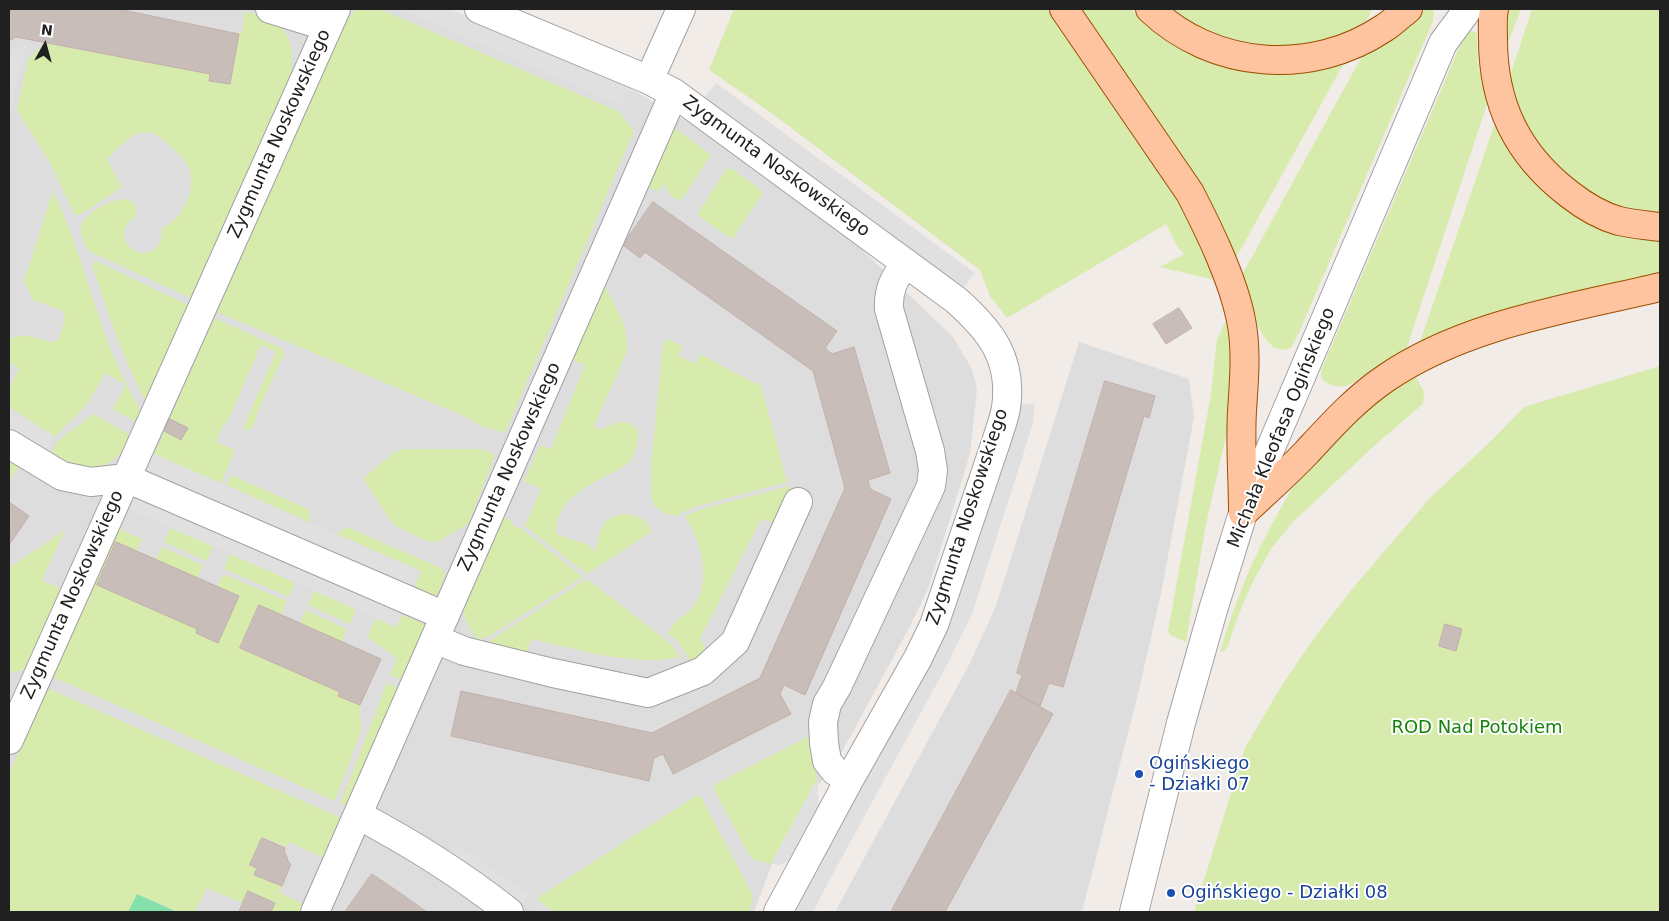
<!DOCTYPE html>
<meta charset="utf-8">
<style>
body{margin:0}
#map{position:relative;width:1669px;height:921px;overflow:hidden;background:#f1ece7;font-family:"DejaVu Sans",sans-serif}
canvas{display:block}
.frame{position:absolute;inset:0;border:10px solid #202020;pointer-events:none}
.north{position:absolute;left:20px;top:20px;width:50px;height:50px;-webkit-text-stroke:4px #fff;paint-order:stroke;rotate:7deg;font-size:14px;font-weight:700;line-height:20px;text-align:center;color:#202020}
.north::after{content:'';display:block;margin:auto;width:18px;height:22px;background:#202020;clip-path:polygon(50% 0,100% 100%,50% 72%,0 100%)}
</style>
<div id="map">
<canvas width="1669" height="921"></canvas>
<div class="frame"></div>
<div class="north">N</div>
</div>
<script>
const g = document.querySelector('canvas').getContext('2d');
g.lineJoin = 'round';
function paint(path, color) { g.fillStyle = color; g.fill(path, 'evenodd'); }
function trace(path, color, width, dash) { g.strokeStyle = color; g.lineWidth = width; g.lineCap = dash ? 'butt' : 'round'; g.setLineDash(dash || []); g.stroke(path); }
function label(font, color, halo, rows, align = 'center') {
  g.font = font + ' "DejaVu Sans",sans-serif'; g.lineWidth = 4; g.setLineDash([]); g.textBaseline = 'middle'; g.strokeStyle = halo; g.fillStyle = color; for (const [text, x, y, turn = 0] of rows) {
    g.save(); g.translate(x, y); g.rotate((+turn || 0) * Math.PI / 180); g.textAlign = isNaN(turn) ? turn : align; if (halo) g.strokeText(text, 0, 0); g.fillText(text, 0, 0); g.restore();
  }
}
paint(new Path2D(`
 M9 9H445L636 92 690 123 729 149 854 242 953 337 972 369 977 389 970 454 928 589 909 628 842 752 783 835 754 912H9Z
 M1079 342 1189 379 1194 417 1161 594 1138 694 1082 912H835L970 663 996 606Z`), '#dedddd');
paint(new Path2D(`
 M357 9H379L384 11 618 111 634 131 505 433 479 425 466 417 217 312 346 20Z
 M734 9H1048L1166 180 1190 223 1215 280 1160 267 1184 254 1177 246 1166 224 1007 318 990 296 980 270 770 112 709 70Z
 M1081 9H1131C1195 70 1259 85 1344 63L1236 258 1214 211 1189 166Z
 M1170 9H1372C1370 14 1367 22 1362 25 1354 31 1340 35 1330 38 1318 42 1306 46 1293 47 1251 52 1203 34 1170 9Z
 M1426 9H1434L1433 21 1300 330 1291 348C1260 361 1248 294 1242 275L1362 56 1382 45Z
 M1507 9H1521L1504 53Z
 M1532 9H1660V213L1621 208 1603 201 1582 187 1545 157 1520 118 1508 82Z
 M245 12C288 18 297 42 290 81L193 299 89 251C85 245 79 232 81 225 85 213 136 180 137 215 133 219 129 221 126 226 115 254 163 268 162 228 183 218 195 194 190 170 188 161 161 136 152 133 148 132 144 132 140 133 128 136 117 150 107 159L122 187 81 214 75 215 50 163 17 110 28 59 45 43 210 74 209 81 230 84 239 34 242 31Z
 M1470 31 1475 32 1477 34 1478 62 1487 104 1406 350 1349 385C1338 388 1331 387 1322 379L1321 371 1465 34Z
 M1495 123 1498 130 1616 233 1634 238 1660 240V273C1580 293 1496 307 1420 342Z
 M672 126 711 155 682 199 680 201 671 196 663 183 660 191 639 185Z
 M727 168 732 169 761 190 763 193 732 239 697 215Z
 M53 191C77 240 89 293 109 345 118 369 130 391 142 414L138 423 112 409 126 385 105 373 88 403 55 437 9 407V384L11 385 19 369 9 362V340C26 329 37 341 55 342L59 339 65 319 63 311 33 300 24 281Z
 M98 262 190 306 147 404C124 360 108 315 93 267L94 263Z
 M604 285C616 308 629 324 627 352L594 426 600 430 617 422 630 423 638 431C638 441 636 454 630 461 625 467 617 470 610 474 584 488 556 500 556 534L588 545 594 551C601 541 597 528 608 520 621 509 648 514 651 532L587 574 525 526 541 489 524 481 540 445 551 449 585 365 565 357Z
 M214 318 283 349 284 354 259 409 254 425 249 430 246 431 244 429V426L276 352 261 345 227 423H224L216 442 235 450 221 483 154 454Z
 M1228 320 1234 359 1232 410 1206 524 1186 642 1170 635 1168 631 1211 394 1217 340 1225 322Z
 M668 339 683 346 678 356 695 364 700 354 756 384 760 382 787 482 694 507 676 516 664 513 654 505 651 496V465L663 345 664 342Z
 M1660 366V912H1194L1245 748 1282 685 1317 634 1353 588 1430 498 1493 439 1524 407Z
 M1415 375 1424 392 1423 404 1374 446 1293 522 1271 549 1253 581 1238 616 1228 646 1224 651 1220 652C1235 601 1254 554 1281 508 1290 492 1300 474 1313 461 1343 428 1378 399 1415 375Z
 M93 414 132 436C107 480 87 468 47 458L59 440Z
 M404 449H476L487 451 495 455 468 524 437 542 426 541 396 526 391 522 363 478 395 452Z
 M9 455 21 463 9 481Z
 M231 475 308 509 311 523 226 485Z
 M789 486 791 494 778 523 761 519 700 639 709 653 692 664 677 640 668 634C674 619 681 620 691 609 714 585 701 541 685 516L702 509Z
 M498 514 512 521 511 525 522 529 583 577 489 636 477 640 466 621 463 608Z
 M347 527 443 569 445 575 438 594 432 600 411 594 421 571 337 534Z
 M171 528 213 546 207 561 164 542Z
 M119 529 142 539 137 551 197 629 196 633 218 642 217 587 223 574 287 601 281 614 259 605 240 648 340 692 338 696 360 705 361 731 335 801 53 677Z
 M65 530 42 580 62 590 25 670 13 672 9 671V568Z
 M162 547 203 565 198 578 156 560Z
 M230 554 295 582 289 597 224 569Z
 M587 579 665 639 673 646 680 657C631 667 579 649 531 639L526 656 486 645 494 638Z
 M314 591 356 609 350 624 308 605Z
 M306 610 347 629 342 642 300 623Z
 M402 615 424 624 427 628 407 682 390 675 397 658 367 637 376 618 396 627Z
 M387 683 400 689 353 809 341 803 342 799Z
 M47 688 339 817 345 826 328 858H323L289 842 286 847 263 837 250 865 257 869 254 875 282 886 279 892 303 904 299 912H271L275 903 249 891 243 903 207 888 195 912H178L137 894 128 912H9V774Z
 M813 734 817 779 771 864 753 859 749 855 714 789V785Z
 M696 796 701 797 751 892 753 899 748 912H555L537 900 540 896Z`), '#d7ebac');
paint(new Path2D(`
 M137 894 177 912H128Z`), '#84e1ac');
paint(new Path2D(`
 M407 9H450L630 87 622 106 406 12Z
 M27 44 14 98 9 121V51Z
 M716 83 975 273 962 290 703 99Z
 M1016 403 1035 405 1032 427 972 614 948 663 829 881 813 912H792L931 655 955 607 1013 423Z
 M9 407 55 437 42 456 9 433Z
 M150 452 421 572 411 594 140 474Z
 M135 493 404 611 396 627 128 509Z
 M817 779 819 805 788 861 780 865 771 864Z
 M455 843 529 894 518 910 443 858Z
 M539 901 555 912H532Z`), '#e0e0e0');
const building = new Path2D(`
 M9 9H118L239 34 230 84 209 81 210 74 16 37 9 41Z
 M653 202 837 331 825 348 832 354 854 347 890 473 868 480 870 489 891 499 805 695 784 685 780 694 791 714 673 774 663 754 654 758 649 781 451 736 461 691 652 733 760 678 845 488 813 371 645 252 640 258 623 245Z
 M1179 308 1192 328 1166 344 1153 324Z
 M1105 381 1155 396 1149 418 1144 416 1063 687 1049 683 1040 706 1016 693 1022 675 1017 673Z
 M170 419 188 428 181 440 164 431Z
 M9 502 29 516 9 545Z
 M116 542 239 596 218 643 196 633 197 629 97 585Z
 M259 605 381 659 360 705 338 696 340 692 240 648Z
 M1445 624 1462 629 1456 651 1439 646Z
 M1011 690 1053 714 945 912H891Z
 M262 838 285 848 284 850 289 863 291 864 282 886 254 875 257 868 250 865Z
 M372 874 403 895 427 912H345Z
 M248 891 275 903 271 912H239Z`);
paint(building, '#c9bdba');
trace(building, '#c3afa9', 1);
const minor = new Path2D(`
 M270 9 328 27
 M479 9 649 80 674 93 956 300C991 331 1013 359 1006 408 1004 419 1000 429 997 439L934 625 918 658 849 780 778 912
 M649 80 681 9
 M9 444 62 476 91 482 126 478 445 616
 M435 639 464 651 553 673 648 693 703 671 735 642 798 502
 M9 740 336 9
 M849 780 835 771 827 761 824 743 823 722 827 704 837 687 931 486 933 470 930 451 889 309C888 290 894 278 906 263
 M358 815C411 843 462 875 509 912
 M315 912 674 93
 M1134 912 1181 723 1213 610 1243 513 1443 43 1468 9`);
const major = new Path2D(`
 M1064 9 1190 193C1209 230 1233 279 1241 320 1247 350 1244 380 1242 411 1240 445 1243 479 1243 513
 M1150 9C1213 69 1311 77 1384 28 1392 23 1400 15 1408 9
 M1494 9C1492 19 1493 29 1493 39 1493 104 1517 154 1569 194 1583 205 1601 216 1619 221 1632 224 1646 225 1660 227
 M1243 513C1264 493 1286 474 1306 453 1331 426 1355 399 1386 378 1465 324 1568 309 1660 287`);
trace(minor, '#a1a1a1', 30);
trace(major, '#9d4d00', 30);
trace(minor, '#fff', 28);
trace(major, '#fec49f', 28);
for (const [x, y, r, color] of [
 [1139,774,5,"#1a4fb4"],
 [1171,893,5,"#1a4fb4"]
]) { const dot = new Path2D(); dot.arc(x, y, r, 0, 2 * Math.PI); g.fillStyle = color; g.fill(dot); trace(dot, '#fff', 2); }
label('18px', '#202020', '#fff', [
 ["Zygmunta Noskowskiego",280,134,-66],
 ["Zygmunta Noskowskiego",776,167,36],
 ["Michała Kleofasa Ogińskiego",1282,428,-68],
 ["Zygmunta Noskowskiego",510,467,-66],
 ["Zygmunta Noskowskiego",968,517,-72],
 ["Zygmunta Noskowskiego",73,595,-66]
]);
label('18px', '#15830a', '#fff', [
 ["ROD Nad Potokiem",1477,728]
]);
label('18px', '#164399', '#fff', [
 ["Ogińskiego",1149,764],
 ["- Działki 07",1149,785],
 ["Ogińskiego - Działki 08",1181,893]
], 'left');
</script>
